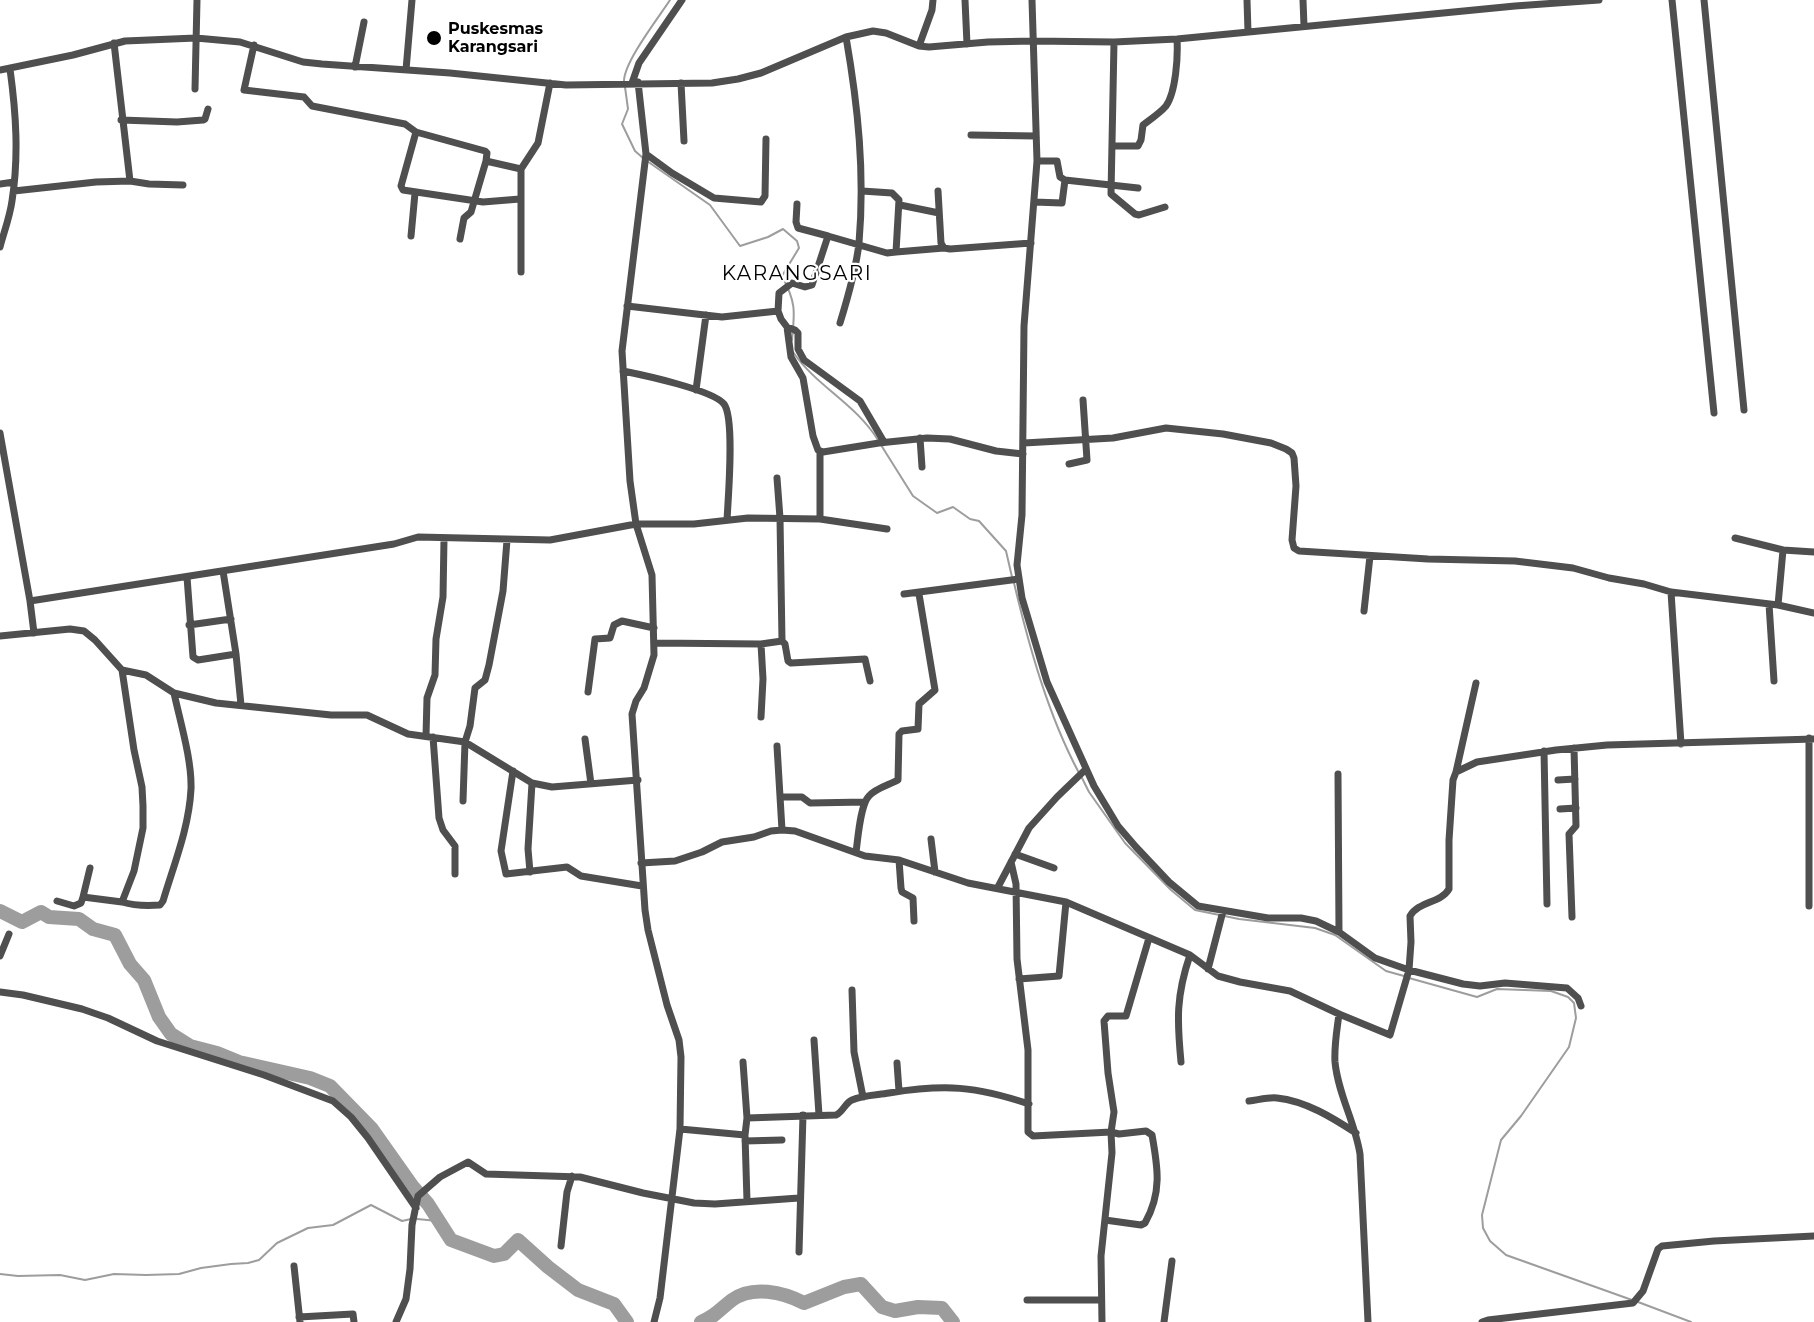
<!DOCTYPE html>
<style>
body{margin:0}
canvas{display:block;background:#fff}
</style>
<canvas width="1814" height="1322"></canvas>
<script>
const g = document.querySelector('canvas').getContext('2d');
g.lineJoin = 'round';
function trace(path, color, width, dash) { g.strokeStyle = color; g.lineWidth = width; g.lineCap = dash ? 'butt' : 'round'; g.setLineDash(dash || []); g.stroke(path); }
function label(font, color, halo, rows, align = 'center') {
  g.font = font + ' Montserrat,sans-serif'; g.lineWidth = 4.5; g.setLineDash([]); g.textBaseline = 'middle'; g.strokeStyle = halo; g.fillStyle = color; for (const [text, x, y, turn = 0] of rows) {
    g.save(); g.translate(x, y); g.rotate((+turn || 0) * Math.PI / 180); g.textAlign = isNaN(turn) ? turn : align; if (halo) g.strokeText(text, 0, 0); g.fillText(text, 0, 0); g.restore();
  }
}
trace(new Path2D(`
 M624 82C623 63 659 17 670 0
 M625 87 628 109 622 124 635 151 643 158
 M647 161 710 205 740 246 768 237 783 229 797 241 799 248 782 276C796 302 795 311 792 340
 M793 352C817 387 855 403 878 440
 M881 445 913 496 937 513 953 507 970 519 979 521 1006 551 1012 577
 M1014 583C1029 646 1048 715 1079 773
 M1082 778 1089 792 1125 843 1171 890 1195 910 1239 919 1315 928 1335 935 1386 971 1404 976
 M1409 978 1477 997 1497 989 1551 991 1568 997 1574 1003 1576 1018 1569 1047 1521 1116 1501 1140 1482 1215 1483 1228 1490 1241 1506 1255 1632 1300
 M417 1219 438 1221
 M0 1274 18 1276 60 1275 85 1280 114 1274 146 1275 179 1274 201 1268 231 1264 248 1263 259 1260 277 1243 308 1228 333 1225 371 1205 402 1221 411 1219
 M1638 1302 1691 1322`), '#9d9d9d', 2);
trace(new Path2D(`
 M0 911 22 922 41 912 49 917 79 919 93 929 115 935 130 964 144 980 159 1017 171 1034 190 1046 217 1053 239 1062 310 1078 330 1086 372 1129 413 1187 428 1204 451 1240 494 1256 504 1254 518 1240 548 1267 578 1290 614 1304 627 1322
 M701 1322C716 1316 719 1310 732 1300 752 1285 783 1292 804 1303L844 1287 861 1284 882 1307 895 1311 918 1307 942 1308 953 1322`), '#9d9d9d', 14);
trace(new Path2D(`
 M965 0 967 44
 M1032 0 1037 161 1024 326 1022 515 1017 565 1022 598 1047 682 1094 786 1118 826 1136 847 1169 882 1198 906 1268 918H1301L1316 921 1339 932 1375 958 1409 970 1463 984 1480 986 1505 983 1567 988 1578 998 1581 1006
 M1247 0 1248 32
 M1303 0 1304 26
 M1672 0 1714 413
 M1704 0 1744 410
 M1114 42 1111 194 1135 214 1139 215 1165 207
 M114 43 130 181
 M254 45 244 90 304 97 312 106 405 124 416 132 485 151 487 153 486 161 521 169
 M919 46 932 10 933 0
 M355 67 364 22
 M0 70 73 55 125 41 196 38 240 42 303 62 322 64 450 73 566 85 712 83 738 79 761 73 846 37 873 31 886 33 919 46 929 47 988 42 1033 41 1114 42 1177 39 1515 6 1599 0
 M406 70 412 0
 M638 82 646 154 622 351 630 481 636 524 652 575 654 655 644 688 636 701 632 714 645 910 648 930 667 1005 679 1040 681 1057 680 1129 660 1298 654 1322
 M632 83 639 63 682 0
 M681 83 684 141
 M195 89 197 0
 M121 120 177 122 203 120 205 119 208 109
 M416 132 401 186 403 190 483 202 520 199
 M971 135 1036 136
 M1113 146H1138L1141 140 1143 125C1151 119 1160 113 1166 106 1176 92 1178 56 1177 39
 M646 154 672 173 714 198 761 202 765 196 766 139
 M1037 161H1057L1060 177 1065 180 1138 188
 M0 184 14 182
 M14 191 96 182 130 181 149 184 183 185
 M938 191 941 243 944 248 950 249 1031 243
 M1034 202 1062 203 1065 180
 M797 204 796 222 798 228 828 236 812 285 805 287 792 283 779 293 778 311 781 319 787 327 791 357 803 378 813 436 818 450 823 452 879 443 927 438 950 439 996 451 1023 454
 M900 205 939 213
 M411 236 415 193
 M828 236 887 253 896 252 899 200 892 193 862 191
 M460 239 464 218 471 212 486 161
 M0 247C4 232 10 216 12 201 19 156 16 113 10 69
 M896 252 944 248
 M521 272V169L538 143 550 83
 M627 306 722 317 778 311
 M840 323C848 297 856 270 859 243 865 173 858 106 846 37
 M787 327 795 330 798 333V349L804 360 860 401 884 442
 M623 371C643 375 713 390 724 404 735 418 728 500 727 520
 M696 390 706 315
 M0 433 30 601 34 633
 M920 438 922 467
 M1024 443 1113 438 1166 428 1223 434 1271 443 1286 449 1292 453 1294 458 1296 486 1292 540 1294 548 1299 551 1428 559 1515 561 1573 568 1609 578 1644 584 1671 592 1778 605 1814 613
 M820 452V519
 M1069 464 1087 460 1083 400
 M1735 538 1783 550 1778 605
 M1783 550 1814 552
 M223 571 236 654 241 705
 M187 577 193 657 198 660 236 654
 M1671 592 1681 744
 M904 594 1019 579
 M30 601 394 544 418 537 550 540 636 524H694L748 518 820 519 887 529
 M1769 604 1774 681
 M1364 611 1370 556
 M189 625 231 619
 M0 636 70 629 84 631 95 640 122 670 146 675 174 693 216 703 331 715H367L408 734 465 742 532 783 552 787 638 780
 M782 641 785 644 788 661 791 663 865 659 870 681
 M654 643 761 644 782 641 780 518 777 478
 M761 644 763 679 761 717
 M588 692 595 639 610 638 614 625 622 621 654 628
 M426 736 427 698 435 675 436 639 443 597 444 539
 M433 737 439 818 443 830 455 846V874
 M1809 738V906
 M585 739 591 784
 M777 746 782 830
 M1544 751 1547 904
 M513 771 501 851 506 874 567 867 581 876 642 886
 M1456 772 1476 683
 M1338 774 1339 932
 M1558 780 1575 779
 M780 797H802L810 803 865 802
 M463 801 465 742 470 726 475 688 485 680 489 665 503 591 507 540
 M1560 809 1576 808
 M931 839 935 872
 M856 852C858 839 860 805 869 796 876 788 889 785 898 780L899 734 902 731 918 729 919 704 935 690 919 594
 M1015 854 1054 868
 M899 860 901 888 902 892 913 898 914 921
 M1011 862 1016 884 1017 959 1028 1050V1132L1033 1136 1111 1132 1119 1134 1146 1131 1152 1135C1158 1168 1162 1193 1145 1223L1141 1225 1105 1220
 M641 863 675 861 702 852 722 842 754 837 771 831 782 830 795 831 865 856 899 860 968 883 1066 902 1190 955 1218 976 1240 982 1290 991 1339 1014 1390 1035 1409 970 1411 942 1410 916C1419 901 1441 903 1449 889V840L1453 780 1456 772 1477 762 1556 750 1607 745 1814 739
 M530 872 528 849 532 783
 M998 887 1029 828 1057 797 1085 770
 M83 897 90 868
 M57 901 74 906 81 903 83 897 122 902 134 871 143 828V806L142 787 134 750 122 670
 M122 902C135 906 147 906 160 905L163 901C174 864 189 828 191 789 192 760 180 721 174 693
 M1572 917 1569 834 1576 826 1574 748
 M0 956 9 934
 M1208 969 1223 911
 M1019 979 1059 976 1066 902
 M852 990 854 1052 863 1097
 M0 992 23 995 82 1009 108 1018 157 1041 264 1075 333 1101 351 1117 368 1138 416 1208
 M1339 1014C1337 1030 1334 1046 1335 1062 1338 1094 1355 1122 1360 1154L1368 1322
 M814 1040 819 1115
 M743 1062 747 1118
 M1181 1062C1177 1020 1176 996 1190 955
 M897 1063 899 1091
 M1249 1101C1258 1100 1268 1097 1277 1098 1306 1101 1333 1118 1356 1133
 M680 1129 745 1135
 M745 1141 782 1140
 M747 1201 745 1135 747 1118 836 1115C843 1112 845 1103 852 1100 863 1095 877 1095 889 1093 945 1084 975 1086 1029 1104
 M561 1246 567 1192 572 1176
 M799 1252 803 1115
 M294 1266 300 1322
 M1027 1300H1101
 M299 1317 353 1314 354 1322
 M396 1322 406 1299 410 1269 412 1225 418 1196 440 1177 468 1162 486 1174 580 1177 643 1193 694 1203 715 1204 799 1198
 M1102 1322 1101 1256 1112 1153 1111 1132 1114 1112 1108 1073 1104 1021 1108 1016H1126L1149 938
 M1164 1322 1172 1261
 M1482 1322 1488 1320 1633 1303 1643 1291 1658 1249 1662 1246 1714 1241 1814 1236`), '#4f4f4f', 7);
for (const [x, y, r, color] of [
 [434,38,8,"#000"]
]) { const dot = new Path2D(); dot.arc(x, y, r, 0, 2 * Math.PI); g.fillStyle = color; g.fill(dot); trace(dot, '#fff', 2); }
label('bold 16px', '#000', '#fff', [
 ["Puskesmas",448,29],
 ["Karangsari",448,47]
], 'left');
g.letterSpacing = '1.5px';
label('20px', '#000', '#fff', [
 ["KARANGSARI",797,274]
]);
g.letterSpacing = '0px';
</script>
